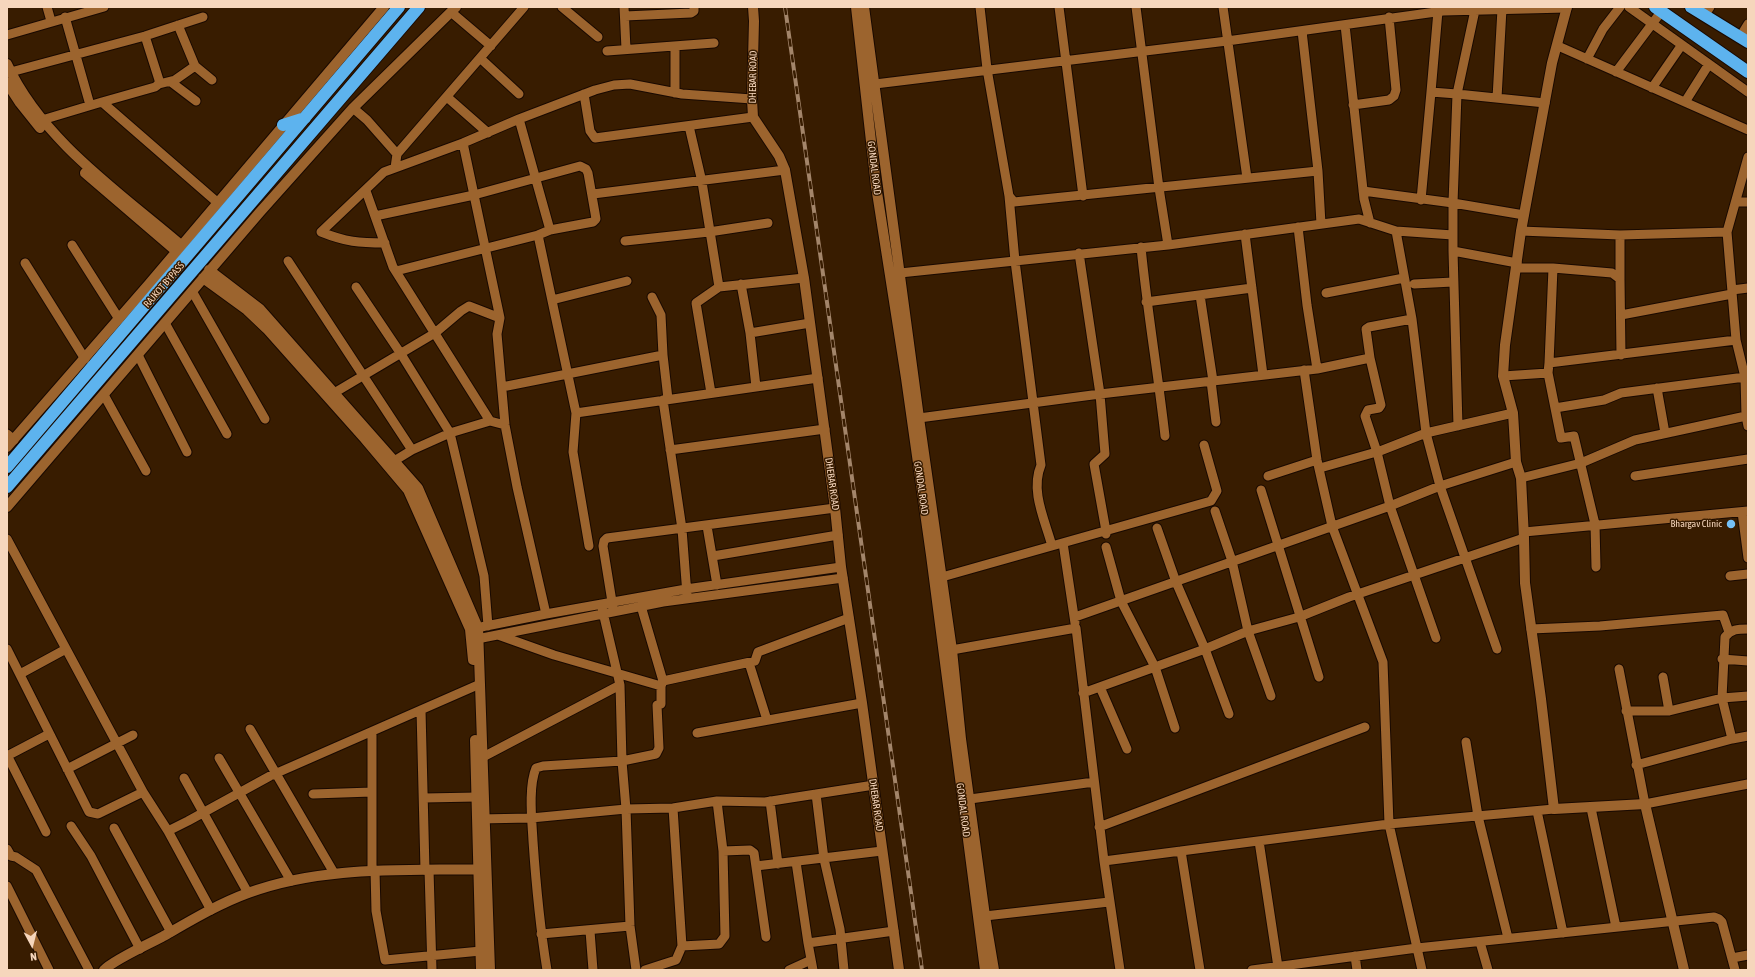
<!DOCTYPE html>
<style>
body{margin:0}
#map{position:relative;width:1755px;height:977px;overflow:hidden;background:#381c00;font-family:"Asap Condensed",sans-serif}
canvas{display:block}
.frame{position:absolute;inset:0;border:8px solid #f6d6bc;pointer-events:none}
.north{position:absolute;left:12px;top:925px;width:40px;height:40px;-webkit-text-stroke:3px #381c00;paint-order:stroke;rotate:173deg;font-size:11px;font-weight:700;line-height:16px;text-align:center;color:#f6d6bc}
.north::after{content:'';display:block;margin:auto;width:14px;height:18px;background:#f6d6bc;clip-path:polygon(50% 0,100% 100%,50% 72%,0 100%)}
</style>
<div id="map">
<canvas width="1755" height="977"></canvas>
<div class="frame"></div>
<div class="north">N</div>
</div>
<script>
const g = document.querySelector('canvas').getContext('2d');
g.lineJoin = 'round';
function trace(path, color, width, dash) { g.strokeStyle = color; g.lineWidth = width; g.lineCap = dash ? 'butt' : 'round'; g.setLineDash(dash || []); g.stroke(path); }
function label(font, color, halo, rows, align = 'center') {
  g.font = font + ' "Asap Condensed",sans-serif'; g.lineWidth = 3; g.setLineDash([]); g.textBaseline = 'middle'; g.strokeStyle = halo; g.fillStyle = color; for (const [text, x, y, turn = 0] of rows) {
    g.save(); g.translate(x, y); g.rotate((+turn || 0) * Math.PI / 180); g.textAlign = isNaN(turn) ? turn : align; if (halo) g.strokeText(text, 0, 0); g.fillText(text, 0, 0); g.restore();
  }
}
const street = new Path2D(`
 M47 7 51 21
 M562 7 598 37
 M624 7 626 49
 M980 7 987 69 1009 196 1014 202 1318 171
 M1059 7 1083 196
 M1136 7 1159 188 1168 245
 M1223 7 1247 178
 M1629 7 1748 92
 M1475 10 1457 94 1545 103
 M1438 11 1431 92 1457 94 1453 203V251L1517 263
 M451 12 491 46
 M625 16 691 13 694 11V7
 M1704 16 1710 7
 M65 17 90 105
 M178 25 195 66 212 80
 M1345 25 1364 199 1370 223
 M1302 31 1318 171 1321 224
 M7 35 104 7
 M1740 37 1748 24
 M1558 46 1748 130
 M607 51 714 43
 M480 58 519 94
 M1587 59 1603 29 1620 7
 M1616 72 1661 12
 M7 73 145 36 203 17
 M171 82 196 101
 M159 84 175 80 195 66
 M867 85 1227 41 1443 11 1567 8
 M1652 88 1681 46
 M675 93V46
 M584 94 590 131 595 138 753 117
 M447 97 488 133
 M1497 98 1502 9
 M102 102 155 87 159 84V80L145 36
 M1685 102 1709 64
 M1353 105 1389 100 1394 96 1396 90 1389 17
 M353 108 367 120 397 154
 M519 119 550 230
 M42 120 102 102 218 203
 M689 126 702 182 719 287
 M463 143 500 318 497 334 505 425 517 487 546 614
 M1748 157 1727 232 1736 340 1745 377 1746 416 1748 426
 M395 168 397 154 524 7
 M366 191 393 267 490 421
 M1363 191 1453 203 1524 215
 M593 194 785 170
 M1009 196 1015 261 1041 465C1030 491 1045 520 1052 546
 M1421 200 1431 92
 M1736 202H1748
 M375 216 474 195 580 166 586 169 588 173 595 213 596 219 593 222 550 230 538 235 396 271
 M1298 227 1307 305 1317 369
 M1396 231 1412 319 1426 433 1440 486 1497 649
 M1521 231 1620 235 1727 232
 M1245 234 1263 375
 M538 235 576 413 573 452 589 546
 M1620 235V279
 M625 241 709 232 768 223
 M385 243C359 243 346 242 321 232L384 172 463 143 519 119 595 90 614 85 630 84 682 94 752 99
 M72 245 119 319
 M1141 247C1147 310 1158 373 1165 436
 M1453 251 1458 426
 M1079 253 1100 394 1105 454 1094 464 1106 531V534
 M288 261 412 450
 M25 263 85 359
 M1516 268H1553L1612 273 1620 279 1621 355
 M900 273 1168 245 1359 219 1396 231 1453 235
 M741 284 750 333 756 387
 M1414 284 1453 282
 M356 287 401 354 450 433 484 576 488 626
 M1732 290 1748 288
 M192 291 265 419
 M1326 293 1404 278
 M1200 295 1213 381
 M652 297 661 315 663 355
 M552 300 627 281
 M1146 302 1252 288
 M1621 315 1732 294
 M1412 319 1369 327 1366 329 1370 358 1381 405 1379 408 1368 410 1365 416 1377 452 1390 506 1436 638
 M165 323 227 434
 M750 333 810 323
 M138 355 187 452
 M1549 363 1553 268
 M1304 370 1317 460 1332 526 1383 662 1389 824 1422 970
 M1548 373 1555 408 1604 400 1621 393 1745 377
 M1503 376 1548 373 1549 363 1736 340
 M1211 381 1216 422
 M502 387 663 355 668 399
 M1657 388 1665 433
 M334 393 435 333 461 311 469 306 500 318
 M711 393 696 303 719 287 804 278
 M104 395 146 471
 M663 400 682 529 687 595
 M1555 408 1561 438 1574 436 1595 524 1596 567
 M576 413 818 378
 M919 418 1100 394 1317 369 1370 358
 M7 434 14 440
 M670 450 825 429
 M394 461 412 450 450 433 490 421 505 425
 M1320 468 1380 451 1426 433 1513 413
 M1268 476 1317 460
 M1635 476 1748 459
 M1521 478 1581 463 1635 440 1746 416
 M1261 490 1319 677
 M1215 511 1232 561 1248 631 1271 696
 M1742 512 1748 558
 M707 526 717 585
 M1157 528 1176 582 1205 649 1229 714
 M1524 532 1748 511
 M7 539 143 792 98 814 89 812 7 649
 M1063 543 1075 623
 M1106 547 1121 601 1155 667 1175 728
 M713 556 838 535
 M1730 576 1748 574
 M942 577 1211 501 1217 491 1204 445
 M602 608 620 685 622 761 626 809 630 926 636 970
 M613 608 603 546 604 541 607 538 835 508
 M1075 617 1390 506 1440 486 1516 462
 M471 629 546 614 686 589 841 567
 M1531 629 1600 626 1723 615 1729 632
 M498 635 554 655 661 686 663 681 641 606
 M472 640 663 602 843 578
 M946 651 1076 628 1104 861 1120 970
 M1722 659 1748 661
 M750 666 767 720
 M1619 669 1645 804 1748 784
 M20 674 66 649
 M1663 677 1669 711
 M663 681 755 661 758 652 849 618
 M1100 687 1127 749
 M1083 693 1205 649 1248 631 1299 617 1349 597 1524 538
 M661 704V686
 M421 710 425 870
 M1626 711H1669L1722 698 1748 696
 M250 729 334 873
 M372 732V871
 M697 733 862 703
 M1732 739 1722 698 1725 637C1731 629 1738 629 1748 629
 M1466 742 1478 816 1508 938
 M7 755 46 832
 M7 756 49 734
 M483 757 620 685
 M219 758 291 881
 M1636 765 1732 739 1748 736
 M67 769 133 735
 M184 778 248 893
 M143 792 168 831 211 910
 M313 794 372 792
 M816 794 824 859 840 929 844 970
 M424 798 477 797
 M970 799 1094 782
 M770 801 778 864
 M1591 808 1616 927
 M1537 811 1563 933
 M479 819 531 818 626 809 673 808 717 801 765 802 874 785
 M71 826 91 856 140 949
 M1099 827 1365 727
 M114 828 171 932
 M168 831 188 821 270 776 480 684
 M1259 841 1278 967
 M7 849 11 856 16 857 36 870 89 970
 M723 851 750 850 754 853 766 937
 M1181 851 1200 970
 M1104 861 1389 824 1554 809
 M796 862 808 943 894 931
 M756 866 882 851
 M375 870 376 911 385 960 481 951
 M429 870 432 970
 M7 886 49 970
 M985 916 1109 902
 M590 931 593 970
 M541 934 630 926
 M1480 942 1488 970
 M808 943 813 970
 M682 946 719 944 725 936 723 851 717 801
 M1355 956 1357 970
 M1732 958 1748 955
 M547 970C540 927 536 885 533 841 532 821 528 787 536 768L543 766 622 761 656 754 659 748 657 705
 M645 970 676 960 682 946 673 808
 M789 970 811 960
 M1252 970 1417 948 1714 917 1719 919 1722 922 1735 970`);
const secondary = new Path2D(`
 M753 7 754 21 752 99 753 117 779 156 785 170 804 278 835 508 841 567 862 703 899 970
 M856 7 876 186 906 378 931 555 985 970
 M864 7 919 418 952 650 961 739 985 916 994 970
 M1567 7 1552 63 1521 231 1505 345 1503 376 1513 413 1516 462 1521 478 1524 538 1525 583 1541 699 1554 809 1645 804 1684 970
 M7 64C42 140 119 192 181 245
 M7 83 20 103 40 128
 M85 173 176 251
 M209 270 260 309 418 488 478 628 490 970
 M203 278 247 310 267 329 365 439 408 490 470 629 473 660
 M7 447 149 284 384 7
 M7 507 260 212 353 108 456 7
 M475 740 481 970
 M104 970C112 961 150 943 162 937 190 921 218 904 248 893 324 865 406 871 485 869`);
const highway = new Path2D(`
 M1655 7 1748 72
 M1691 7 1748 42
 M283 125 305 118
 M7 467 399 7
 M7 487 419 7`);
trace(street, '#190900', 11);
trace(secondary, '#190900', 12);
trace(highway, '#190900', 14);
trace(street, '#9c642e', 9);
trace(secondary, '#9c642e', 10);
trace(highway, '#5db3ee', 12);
const rail = new Path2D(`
 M785 7 922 970`);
trace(rail, '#a3856a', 4);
trace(rail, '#381c00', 2.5, [8]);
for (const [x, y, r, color] of [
 [1731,524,5,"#75c0f6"]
]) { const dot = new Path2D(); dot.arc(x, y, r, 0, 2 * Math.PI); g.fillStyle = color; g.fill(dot); trace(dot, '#381c00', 1.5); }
label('10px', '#f6d6bc', '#381c00', [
 ["DHEBAR ROAD",753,77,-89],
 ["GONDAL ROAD",874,168,83],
 ["RAJKOT BYPASS",164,285,-49],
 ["DHEBAR ROAD",832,484,82],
 ["GONDAL ROAD",921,488,82],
 ["DHEBAR ROAD",876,805,82],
 ["GONDAL ROAD",963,810,83]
]);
label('10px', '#f6d6bc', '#381c00', [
 ["Bhargav Clinic",1722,524]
], 'right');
</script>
